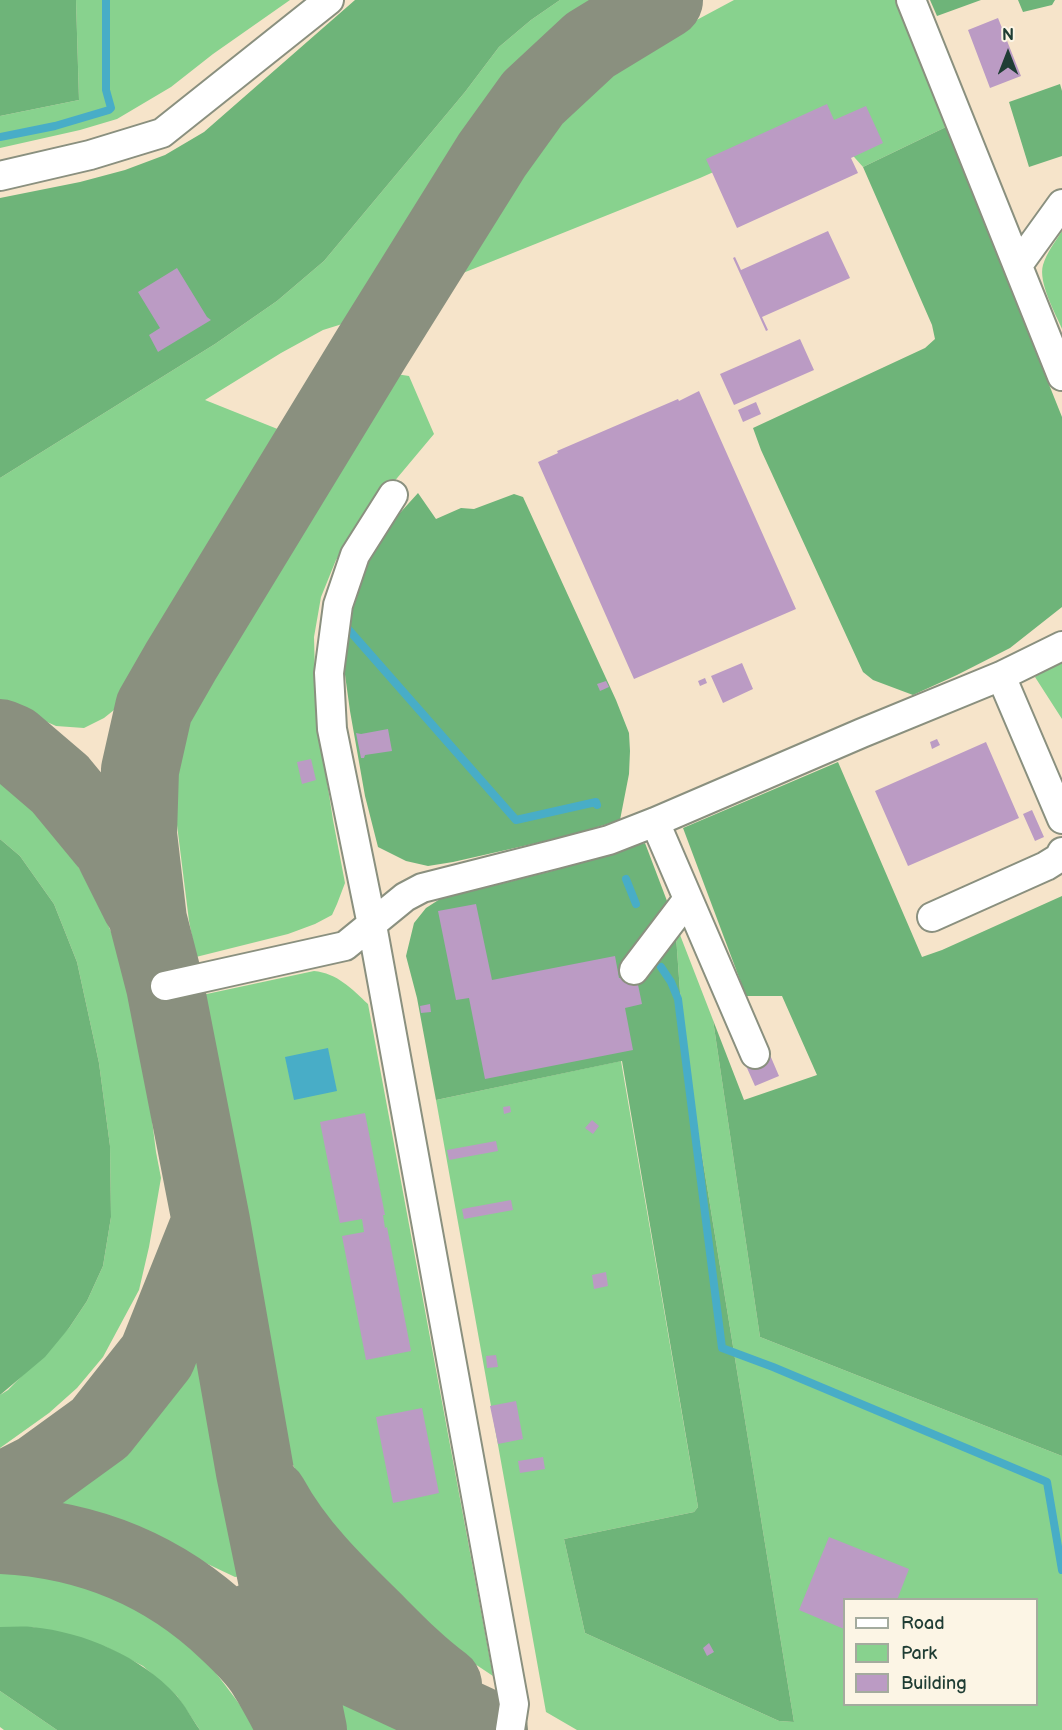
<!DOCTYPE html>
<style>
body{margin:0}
#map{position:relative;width:1062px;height:1730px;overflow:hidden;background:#f6e4ca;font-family:"Balsamiq Sans",sans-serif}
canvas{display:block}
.legend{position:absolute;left:843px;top:1598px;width:195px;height:108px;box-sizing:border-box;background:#fcf5e5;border:2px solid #a4ab9e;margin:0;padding:8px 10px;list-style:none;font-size:18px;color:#1f3d34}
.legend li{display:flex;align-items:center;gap:12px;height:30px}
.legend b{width:30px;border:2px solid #a4ab9e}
.north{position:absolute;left:978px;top:24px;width:60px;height:60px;-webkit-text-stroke:4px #fcf5e5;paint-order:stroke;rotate:0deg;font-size:16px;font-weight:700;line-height:24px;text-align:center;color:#1f3d34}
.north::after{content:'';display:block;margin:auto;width:21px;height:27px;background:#1f3d34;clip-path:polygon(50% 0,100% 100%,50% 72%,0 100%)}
</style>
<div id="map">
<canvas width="1062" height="1730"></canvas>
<ul class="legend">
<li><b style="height:8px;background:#fff"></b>Road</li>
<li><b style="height:16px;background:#88d28e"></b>Park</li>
<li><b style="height:16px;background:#bb9bc4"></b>Building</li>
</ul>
<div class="north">N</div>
</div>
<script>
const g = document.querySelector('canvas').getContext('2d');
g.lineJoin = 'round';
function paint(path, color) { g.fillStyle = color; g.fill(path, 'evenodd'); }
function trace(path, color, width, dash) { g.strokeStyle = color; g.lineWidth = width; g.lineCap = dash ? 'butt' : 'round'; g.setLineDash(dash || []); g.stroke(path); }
paint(new Path2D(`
 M76 0H290L213 54 171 87 117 119 80 130 0 148V116L79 100Z
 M560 0H628L582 27 541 57 526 75 481 130 355 320 323 330 281 353 205 400 285 432 252 484 153 652 129 698 104 718 84 728 56 726 0 701V478L215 344 277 301 324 261 465 92 499 47 531 20Z
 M734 0H895L946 127 863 167 824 123 700 178 448 279 489 209 562 110 635 53Z
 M1062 231V329C1055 313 1038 282 1043 265 1047 252 1055 242 1062 231Z
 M396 374 409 376 434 434 372 508 336 560 321 597 314 637 316 711 333 820 345 883 337 904 332 915 315 924 288 934 196 957 189 921 176 817V770L184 732 198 695 229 639 301 513 383 379Z
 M1062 660V719L1035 677Z
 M0 782 36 812 69 852 94 892 112 934 126 979 149 1096 156 1152 161 1178 149 1247 139 1290 103 1357 77 1388 49 1413 0 1448V1395L8 1390 69 1328 87 1301 103 1266 111 1217 110 1146 99 1063 77 962 54 904 20 856 0 839Z
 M675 922 713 1020 760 1337 1062 1456V1730H577L546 1712 436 1100 621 1061 698 1507 694 1512 564 1539 585 1633 779 1721 794 1722 680 1020 681 1006ZM844 1600H1036V1704H844Z
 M314 971C337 973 352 989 368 1004L493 1676 475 1664 383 1586 339 1537 307 1494 284 1446 269 1369 202 995Z
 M194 1340 221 1480 242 1576 235 1577 115 1520 53 1503 117 1454 162 1397 185 1359Z
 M0 1568C59 1565 135 1587 178 1629 206 1657 229 1691 253 1722L257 1730H200L177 1696 143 1666 106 1647 32 1627H0Z
 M0 1691 57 1730H4L0 1727Z
 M333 1696 403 1730H340Z`), '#88d28e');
paint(new Path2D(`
 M0 0H76L79 100 0 116Z
 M355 0H560L531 20 499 47 465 92 324 261 277 301 215 344 0 478V198L80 182 125 170 165 155 204 132Z
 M930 0H981L937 16Z
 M1018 0H1055L1052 5 1023 12Z
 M1060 84 1062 91V156L1029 167 1009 102Z
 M946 127 1062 417V607L1010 648 957 675 913 695 873 680 863 672 761 450 753 428 925 348 935 339 932 325 863 167Z
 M418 493 436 519 461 508 474 509 514 494 523 497 616 700 629 733 630 751 629 774 620 820 572 835 453 862 428 866 406 861 378 847 365 796 350 711 342 653 356 580 380 535Z
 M838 762 922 957 942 950 1062 896V1456L760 1337 713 1020 744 1100 817 1075 782 996H746L683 828Z
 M0 839 20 856 54 904 77 962 99 1063 110 1146 111 1217 103 1266 87 1301 69 1328 45 1357 0 1395Z
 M645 843 675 922 681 1006 680 1020 794 1722 779 1721 585 1633 564 1539 694 1512 698 1507 622 1061 436 1100 417 998 406 956 414 923 426 908 440 899 552 871Z
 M0 1627C11 1627 22 1626 32 1627 85 1632 141 1657 176 1695 185 1705 192 1719 200 1730H57L0 1691Z`), '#6eb479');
paint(new Path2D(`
 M328 1048 337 1091 294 1100 285 1057Z`), '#48adc7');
trace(new Path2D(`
 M0 137 55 126 109 110 111 108 106 90V0
 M348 629 516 820 596 802 597 805
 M626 879 636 904
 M661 967 671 982 678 999 722 1348 773 1367 1047 1482 1062 1570`), '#48adc7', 8);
trace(new Path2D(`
 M0 738 12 743 60 784 112 847 141 905
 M0 1492 38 1473 100 1428 157 1356 211 1221
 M269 1497C295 1545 334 1583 372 1620 395 1643 417 1666 443 1685
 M0 1535C87 1539 164 1570 227 1630 241 1643 257 1658 267 1675 277 1690 285 1707 294 1723
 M254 1621 489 1730
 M308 1730 255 1472 211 1221 165 986 148 920 138 834 140 770 154 708 181 661 371 349 492 155 533 98 590 45 664 0`), '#8a907f', 78);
paint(new Path2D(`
 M998 18 1021 76 990 88 968 30Z
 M827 104 834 120 866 106 883 143 851 158 858 173 737 228 706 159Z
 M828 231 850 278 762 317 768 330 766 331 733 258 735 257 741 270Z
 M177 268 207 317 211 320 158 352 149 335 160 328 138 292Z
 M800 339 814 370 734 405 720 374Z
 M699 391 796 609 634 679 538 462 558 453 557 451 678 399 679 401Z
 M756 402 761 414 743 422 738 410Z
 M742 663 753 689 723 703 711 676Z
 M705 678 707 683 700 686 698 681Z
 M606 681 609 687 600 691 597 684Z
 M388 729 392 751 365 755 364 758H361L356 733 361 734Z
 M937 739 940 745 932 749 930 742Z
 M986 742 1019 818 908 866 875 791Z
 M311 759 316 780 302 784 297 762Z
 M1032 810 1044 837 1035 841 1023 814Z
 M476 904 492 980 615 956 619 978 636 975 642 1004 625 1008 633 1050 485 1079 469 998 456 1000 438 911Z
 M430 1004 431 1012 421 1013 420 1006Z
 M767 1048 779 1076 755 1086 743 1059Z
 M510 1106 511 1112 504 1114 503 1107Z
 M365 1113 385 1215H383L385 1228 387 1227 411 1351 366 1360 342 1236 364 1232 362 1219 340 1223 320 1122Z
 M592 1120 599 1126 593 1134 585 1128Z
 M496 1141 498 1151 449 1160 447 1150Z
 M511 1200 513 1210 464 1219 462 1209Z
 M606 1272 608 1286 594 1289 592 1275Z
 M496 1355 498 1367 487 1368 486 1356Z
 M516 1401 523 1439 498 1444 490 1406Z
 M422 1408 439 1493 393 1503 376 1417Z
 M543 1457 545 1469 520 1473 518 1461Z
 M829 1537 909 1569 897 1600H844V1629L799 1610Z
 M709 1643 714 1652 707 1656 703 1648Z`), '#bb9bc4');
const minor = new Path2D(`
 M911 0 1062 376
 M0 176 90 155 162 133 329 0
 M1018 265 1062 204
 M393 495 355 555 338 605 329 673 332 729 372 925 514 1704 510 1730
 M1001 676 1062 819
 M655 822 755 1054
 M932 917 1046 866 1059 858 1062 852
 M634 970 688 899
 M165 986 345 946 405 897 422 888 556 854 609 840 655 822 862 733 1001 676 1062 646`);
trace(minor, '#8a907f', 32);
trace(minor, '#fff', 28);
</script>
